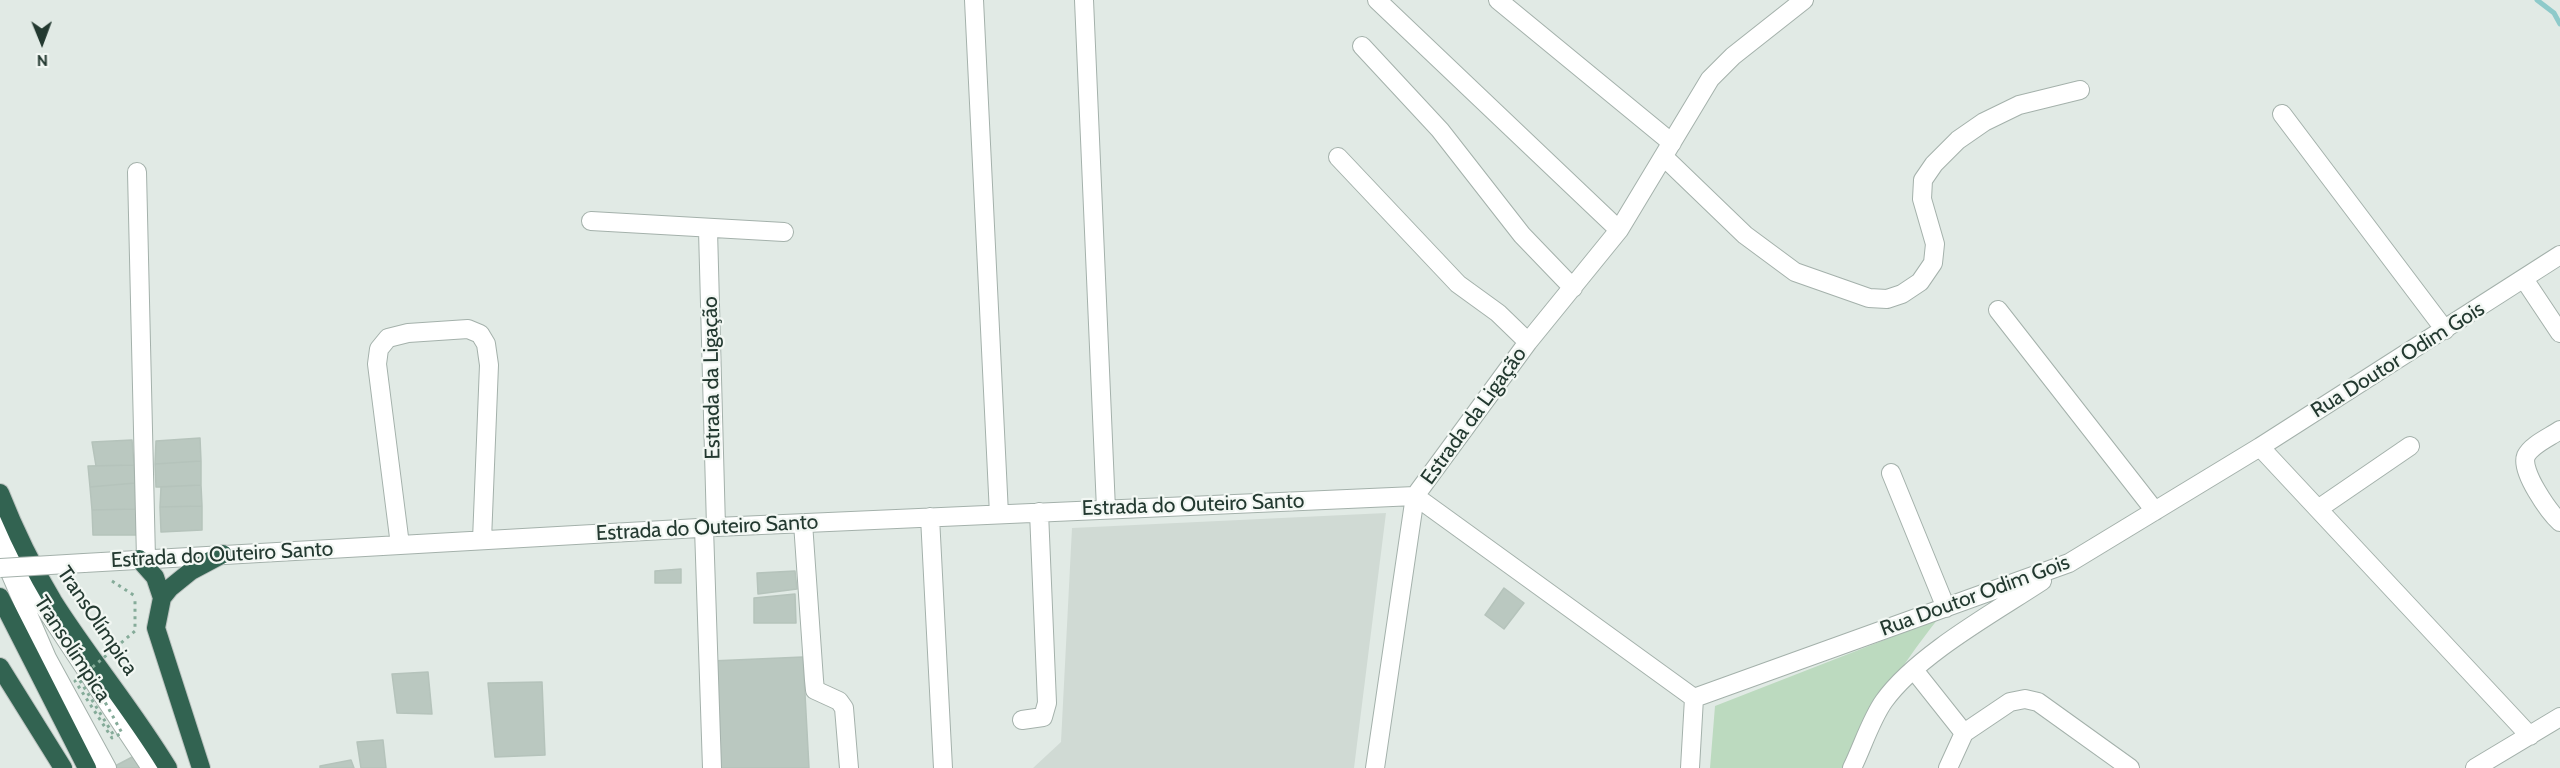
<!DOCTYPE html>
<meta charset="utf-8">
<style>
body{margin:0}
#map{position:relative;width:2560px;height:768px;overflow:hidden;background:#e1eae5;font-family:Cabin,sans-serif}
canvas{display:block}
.north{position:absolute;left:12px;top:12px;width:60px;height:60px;-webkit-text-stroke:4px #f2f7f3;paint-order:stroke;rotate:179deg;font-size:16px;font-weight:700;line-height:24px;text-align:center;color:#233930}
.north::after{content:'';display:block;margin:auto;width:21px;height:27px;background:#233930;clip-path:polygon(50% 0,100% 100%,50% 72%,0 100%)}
</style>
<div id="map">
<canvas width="2560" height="768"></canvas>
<div class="north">N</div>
</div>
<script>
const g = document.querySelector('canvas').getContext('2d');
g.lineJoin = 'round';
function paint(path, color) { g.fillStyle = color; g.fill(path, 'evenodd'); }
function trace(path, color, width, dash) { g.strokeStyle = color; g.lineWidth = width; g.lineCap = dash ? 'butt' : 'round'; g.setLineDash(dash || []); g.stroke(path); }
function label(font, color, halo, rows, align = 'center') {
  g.font = font + ' Cabin,sans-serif'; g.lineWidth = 4.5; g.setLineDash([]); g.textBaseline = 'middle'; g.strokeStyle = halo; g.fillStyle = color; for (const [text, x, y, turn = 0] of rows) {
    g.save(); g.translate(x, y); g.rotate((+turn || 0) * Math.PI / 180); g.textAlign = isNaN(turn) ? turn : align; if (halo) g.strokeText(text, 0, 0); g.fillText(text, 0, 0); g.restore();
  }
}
paint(new Path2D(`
 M1386 513 1354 768H1033L1061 742 1072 528Z`), '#d0dad4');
paint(new Path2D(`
 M1938 619C1899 668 1873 711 1847 768H1710L1715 706Z`), '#bcdabf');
trace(new Path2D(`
 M2537 0 2554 13 2560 24`), '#8ecaca', 5);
const building = new Path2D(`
 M200 438 201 461 155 464 156 441Z
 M132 440 134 465 96 466 92 442Z
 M201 461V485L156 487 155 464Z
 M134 465 135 483 90 487 88 466Z
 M135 483 136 509 92 510 90 487Z
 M201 485 202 506 160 507 161 487Z
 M202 506V530L161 532 160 507Z
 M136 509 137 535H93L92 510Z
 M681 569V583H655V571Z
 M795 571 797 589 758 594 757 573Z
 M1504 588 1524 603 1504 629 1485 615Z
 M795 594 796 623H754V598Z
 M803 657 809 768H716L711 661Z
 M428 672 432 714 397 713 392 674Z
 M542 682 545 755 495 757 488 683Z
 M383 740 386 768H361L357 742Z
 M138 754 145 768H116L115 766Z
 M351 760 354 768H320V766Z`);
paint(building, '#bac8c0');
trace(building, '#b5c3bb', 1.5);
const minor = new Path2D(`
 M974 0 999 514
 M1084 0 1106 509
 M1377 0 1619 230
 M1498 0 1672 143
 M1362 46 1440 130 1522 235 1573 288
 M2282 114 2445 330
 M1338 157 1458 284 1498 313 1528 342
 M1664 157 1745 235 1795 272 1869 298 1887 299 1902 294 1920 282 1933 263 1935 244 1922 199 1923 180 1934 164 1958 140 1984 122 2019 105 2080 90
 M137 172 146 559
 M591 221 784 232
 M708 230 716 527
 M2524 279 2560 333
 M1998 310 2155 511
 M2560 430C2550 437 2531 445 2526 456 2520 471 2549 512 2560 522
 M2260 447 2530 736
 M1891 473 1946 608
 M1415 496 1694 698 2069 563 2260 447 2560 255
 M2318 509 2410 446
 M930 517 943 768
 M803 523 814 680 815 690 839 701 844 708 849 768
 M0 526 37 596 151 768
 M704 528 712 768
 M400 545 377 364 379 349 388 338 408 333 468 329 480 334 486 344 489 365 482 540
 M2 554 47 658 107 768
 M84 563 716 527 1415 496
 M1914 670 1964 733
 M1022 720 1043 717 1047 703 1039 512
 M1375 768 1415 496 1528 342 1619 230 1710 79 1733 56 1804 0
 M1690 768 1694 698
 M1852 768C1862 748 1871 719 1884 701 1917 655 1995 612 2042 581
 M1948 768 1964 733 2010 702 2025 699 2038 702 2130 768
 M2475 768 2560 717`);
const highway = new Path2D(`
 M0 493C15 531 32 566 53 601 89 658 133 710 168 768
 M139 559 155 577 162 598
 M0 597 87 768
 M0 667 63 768
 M201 768 156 628 162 598 170 588 191 571 223 554`);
trace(minor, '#a4b1ab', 20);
trace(highway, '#bdc4c1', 20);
trace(new Path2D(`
 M112 581 135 596`), '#85ab99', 3, [3, 4.5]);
trace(minor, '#fff', 18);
trace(highway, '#326351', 18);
const minorBridge = new Path2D(`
 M0 568 84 563`);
trace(minorBridge, '#a4b1ab', 20, []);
trace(new Path2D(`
 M113 734 79 679 75 681 112 738 122 733 88 671 135 631V600`), '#85ab99', 3, [3, 4.5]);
trace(minorBridge, '#fff', 18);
label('21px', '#233930', '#f2f7f3', [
 ["Rua Doutor Odim Gois",2398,360,-32],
 ["Estrada da Ligação",712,378,-91],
 ["Estrada da Ligação",1474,416,-54],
 ["Estrada do Outeiro Santo",1193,505,-2],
 ["Estrada do Outeiro Santo",707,528,-3],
 ["Estrada do Outeiro Santo",222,555,-3],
 ["Rua Doutor Odim Gois",1975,596,-20],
 ["TransOlímpica",97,621,56],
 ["Transolímpica",72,649,57]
]);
</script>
